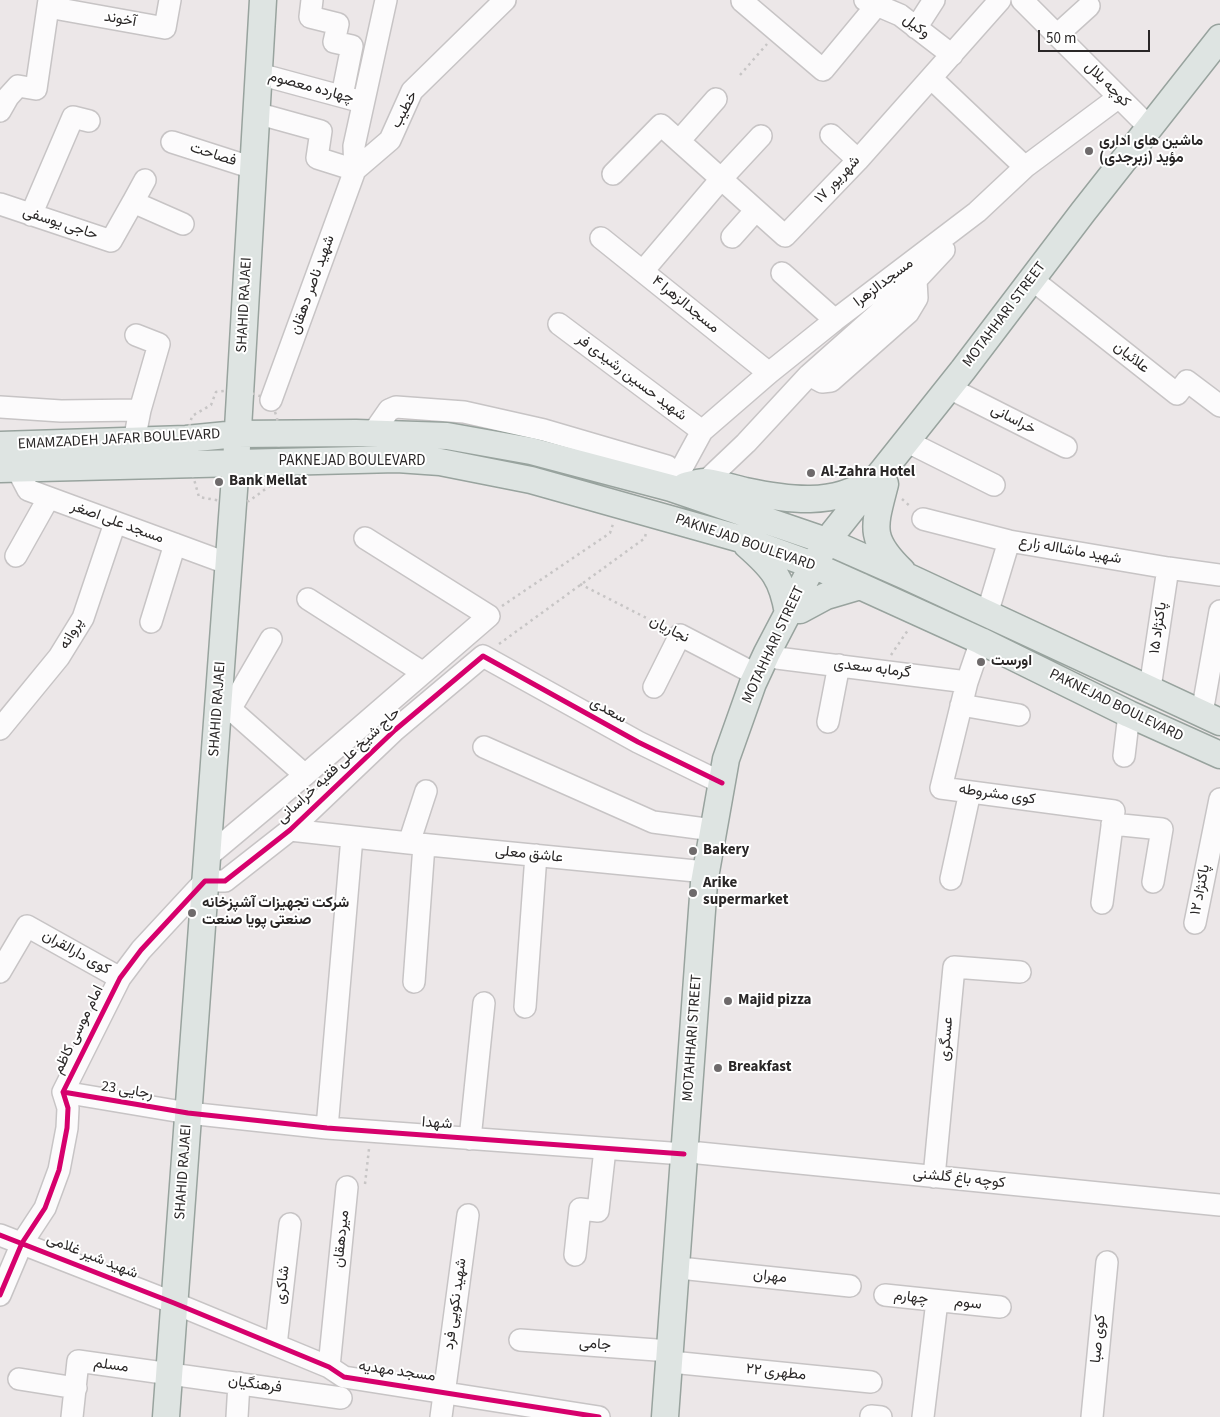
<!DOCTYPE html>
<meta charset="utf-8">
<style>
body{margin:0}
#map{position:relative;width:1220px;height:1417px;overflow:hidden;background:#ece7e8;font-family:"Source Sans 3",sans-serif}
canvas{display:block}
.scale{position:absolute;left:1038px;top:30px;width:112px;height:22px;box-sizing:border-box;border:2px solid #2a2727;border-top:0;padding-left:6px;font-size:15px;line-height:18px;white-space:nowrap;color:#2a2727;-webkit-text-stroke:4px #fff;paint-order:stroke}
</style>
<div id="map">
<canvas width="1220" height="1417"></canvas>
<div class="scale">50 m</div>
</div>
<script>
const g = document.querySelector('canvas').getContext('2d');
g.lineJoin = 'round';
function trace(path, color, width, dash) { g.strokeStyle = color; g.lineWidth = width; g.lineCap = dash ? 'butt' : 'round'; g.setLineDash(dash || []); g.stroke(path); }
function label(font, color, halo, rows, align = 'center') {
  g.font = font + ' "Source Sans 3",Vazirmatn,sans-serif'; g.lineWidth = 4; g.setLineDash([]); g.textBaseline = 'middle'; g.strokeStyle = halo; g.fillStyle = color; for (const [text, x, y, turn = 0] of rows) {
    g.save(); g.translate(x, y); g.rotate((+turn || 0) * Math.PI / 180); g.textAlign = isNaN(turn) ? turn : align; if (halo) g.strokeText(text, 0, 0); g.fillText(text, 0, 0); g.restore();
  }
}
const minor = new Path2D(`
 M312 0 310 17 338 24 334 42 352 46 342 96
 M386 0 354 146 355 170 390 140 412 91 505 0
 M743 0 742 1 823 70 876 6
 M865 0 900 15 952 55
 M1022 0 1149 127
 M48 7 165 28 170 0
 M916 28 934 0
 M1057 35 1089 6
 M259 74 355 100
 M931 78 1025 167
 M0 111 8 97 18 86 36 89 49 0
 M256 113 321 131 317 158 355 170 271 400
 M831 135 858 160
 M679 141 716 99
 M172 142 253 168
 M613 174 661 125 785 236 858 160 1000 0
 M133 202 145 180
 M0 204 111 241 133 202 183 224
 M31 215 73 117 89 121
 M732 237 756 210
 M601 238 769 373
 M643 271 721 179 761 136
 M782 273 835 320
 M1039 285 1177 394 1187 381 1220 406
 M559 324 702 431
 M136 335 159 344 140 410
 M809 375 822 382 831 381 908 313 917 298 916 280
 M959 393 1066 447
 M0 407 61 411 140 410 134 441
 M373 433 389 410 396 407 464 412 544 430 667 466 671 488
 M916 446 994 485
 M17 469 28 490 229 564
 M706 481 746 443 809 375 916 280 944 250
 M671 488 702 431 769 373 835 320 977 212 1025 167 1119 97
 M923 519 1009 541 1168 568 1220 575
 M16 556 48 499
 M308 599 422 672
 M987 614 1009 541
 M151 622 175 544
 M981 641 967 682 941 788 1114 811 1102 903
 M777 658 967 682
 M654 687 680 635 757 675
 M1150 688 1168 568
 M219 699 305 775
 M961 705 1019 715
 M231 708 271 639
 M1202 713 1220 611
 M828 722 839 665
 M0 729 59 657 83 618 115 523
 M484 747 653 822 713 830
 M1124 756 1129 714
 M1112 824 1162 829 1153 882
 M290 830 409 843 706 872
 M409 843 426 791
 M207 857 305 775 489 616 365 538
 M951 879 970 792
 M1195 923 1220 799
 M0 972 27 926 120 978
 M414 982 424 845
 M525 1007 536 855
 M63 1092 188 1113 327 1128 684 1154
 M327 1128 352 837
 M470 1139 484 1003
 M699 1153 1220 1205
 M934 1177 954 967 1020 972
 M0 1235 174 1303 329 1367 344 1377 599 1417
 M575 1255 580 1209 598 1211 605 1149
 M689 1269 850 1286
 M0 1295 22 1243 45 1208 59 1170 67 1128 68 1108 63 1092 120 978 141 950 205 881H225L290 830 395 730 483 656 638 742 722 783
 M885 1295 1000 1307
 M520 1340 670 1351
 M276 1345 290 1224
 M681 1363 871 1382
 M329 1367 347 1187
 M19 1379 76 1388
 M871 1416 881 1417
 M72 1417 78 1361 341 1398
 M237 1417 239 1383
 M441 1417 468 1215
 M923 1417 937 1301
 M1092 1417 1107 1262`);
const major = new Path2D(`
 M0 445 186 439 237 434 356 433 447 436 531 451 671 488 829 542 906 576 1220 722
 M0 469 397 459 440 462 531 480 741 539 813 565 860 586 981 641 1129 714 1220 755
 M885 484C874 527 868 538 902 571
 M685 486C692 484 701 481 707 482 720 484 733 488 745 491 788 500 834 507 872 480
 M747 545C773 568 782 578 788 613
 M800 610 826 596 860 586
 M166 1417 236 463 263 0
 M665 1417 704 883 726 759 753 683 767 653 813 565 834 532 963 370 1083 212 1220 38`);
trace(minor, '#c7c4c5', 24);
trace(major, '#98a39e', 29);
trace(new Path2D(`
 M740 75 767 44
 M240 389 271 400 277 418 279 433 278 480 249 501 233 503 199 497 190 465 186 439 192 416 211 405 216 392Z
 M902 499 911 507
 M580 584 664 627
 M502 606 610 533 613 524
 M499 644 645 538 646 532
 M891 655 908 630
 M365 1184 369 1149`), '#c7c5c5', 2.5, [2.5, 4]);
trace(minor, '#fcfbfc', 21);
trace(major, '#dee4e2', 26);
trace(new Path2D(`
 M63 1092 188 1113 327 1128 684 1154
 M0 1235 174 1303 329 1367 344 1377 599 1417
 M0 1295 22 1243 45 1208 59 1170 67 1128 68 1108 63 1092 120 978 141 950 205 881H225L290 830 395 730 483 656 638 742 722 783`), '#d6006c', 5);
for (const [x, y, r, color] of [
 [1089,151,5,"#6e6a6b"],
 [811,473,5,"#6e6a6b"],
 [219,482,5,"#6e6a6b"],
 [981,662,5,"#6e6a6b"],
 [693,851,5,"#6e6a6b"],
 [693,893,5,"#6e6a6b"],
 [192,913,5,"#6e6a6b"],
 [728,1001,5,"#6e6a6b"],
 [718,1068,5,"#6e6a6b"]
]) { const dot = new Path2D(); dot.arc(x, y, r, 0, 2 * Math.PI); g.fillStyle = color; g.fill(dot); trace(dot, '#fff', 2); }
label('15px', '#2a2727', '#fff', [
 ["آخوند",120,20,10],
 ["وکیل",916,27,37],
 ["کوچه بلال",1107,85,45],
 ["چهارده معصوم",311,88,15],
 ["خطیب",405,110,-62],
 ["فصاحت",213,155,18],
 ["۱۷ شهریور",838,180,-47],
 ["حاجی یوسفی",60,224,18],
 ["مسجدالزهرا",884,283,-37],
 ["شهید ناصر دهقان",313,285,-70],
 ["SHAHID RAJAEI",245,305,-87],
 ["مسجدالزهرا ۴",685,305,39],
 ["MOTAHHARI STREET",1005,315,-53],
 ["علائیان",1131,358,39],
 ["شهید حسین رشیدی فر",631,378,37],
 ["خراسانی",1013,420,27],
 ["EMAMZADEH JAFAR BOULEVARD",119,440,-3],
 ["PAKNEJAD BOULEVARD",352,462],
 ["مسجد علی اصغر",117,523,20],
 ["PAKNEJAD BOULEVARD",745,543,19],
 ["شهید ماشااله زارع",1070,551,10],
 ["پاکنژاد ۱۵",1159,628,-82],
 ["نجاریان",669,630,27],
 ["پروانه",72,634,-60],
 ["MOTAHHARI STREET",774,645,-65],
 ["گرمابه سعدی",872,669,7],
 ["PAKNEJAD BOULEVARD",1116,706,26],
 ["SHAHID RAJAEI",218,709,-86],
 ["سعدی",608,711,29],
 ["حاج شیخ علی فقیه خراسانی",339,766,-43],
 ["کوی مشروطه",997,795,8],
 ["عاشق معلی",529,855,6],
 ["پاکنژاد ۱۲",1201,890,-79],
 ["کوی دارالقران",76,953,29],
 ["امام موسی کاظم",79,1030,-64],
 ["MOTAHHARI STREET",693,1038,-86],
 ["عسگری",947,1039,-85],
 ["رجایی 23",127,1091,9],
 ["شهدا",437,1124,4],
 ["SHAHID RAJAEI",184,1172,-86],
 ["کوچه باغ گلشنی",959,1179,6],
 ["میردهقان",342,1239,-84],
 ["شهید شیر غلامی",92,1257,22],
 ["مهران",770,1277,6],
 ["شاکری",283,1285,-83],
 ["چهارم",911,1298,7],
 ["شهید نکویی فرد",456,1304,-82],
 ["سوم",968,1304,6],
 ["کوی صبا",1099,1339,-84],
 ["جامی",595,1345,4],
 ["مسلم",111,1366,8],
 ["مسجد مهدیه",397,1372,8],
 ["مطهری ۲۲",776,1373,6],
 ["فرهنگیان",255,1385,8]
]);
label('bold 15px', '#2a2727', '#fff', [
 ["ماشین های اداری",1099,142],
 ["مؤید (زبرجدی)",1099,159],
 ["Al-Zahra Hotel",821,473],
 ["Bank Mellat",229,482],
 ["اورست",991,662],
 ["Bakery",703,851],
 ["Arike",703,884],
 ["supermarket",703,901],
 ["شرکت تجهیزات آشپزخانه",202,904],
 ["صنعتی پویا صنعت",202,921],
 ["Majid pizza",738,1001],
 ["Breakfast",728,1068]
], 'left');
</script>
